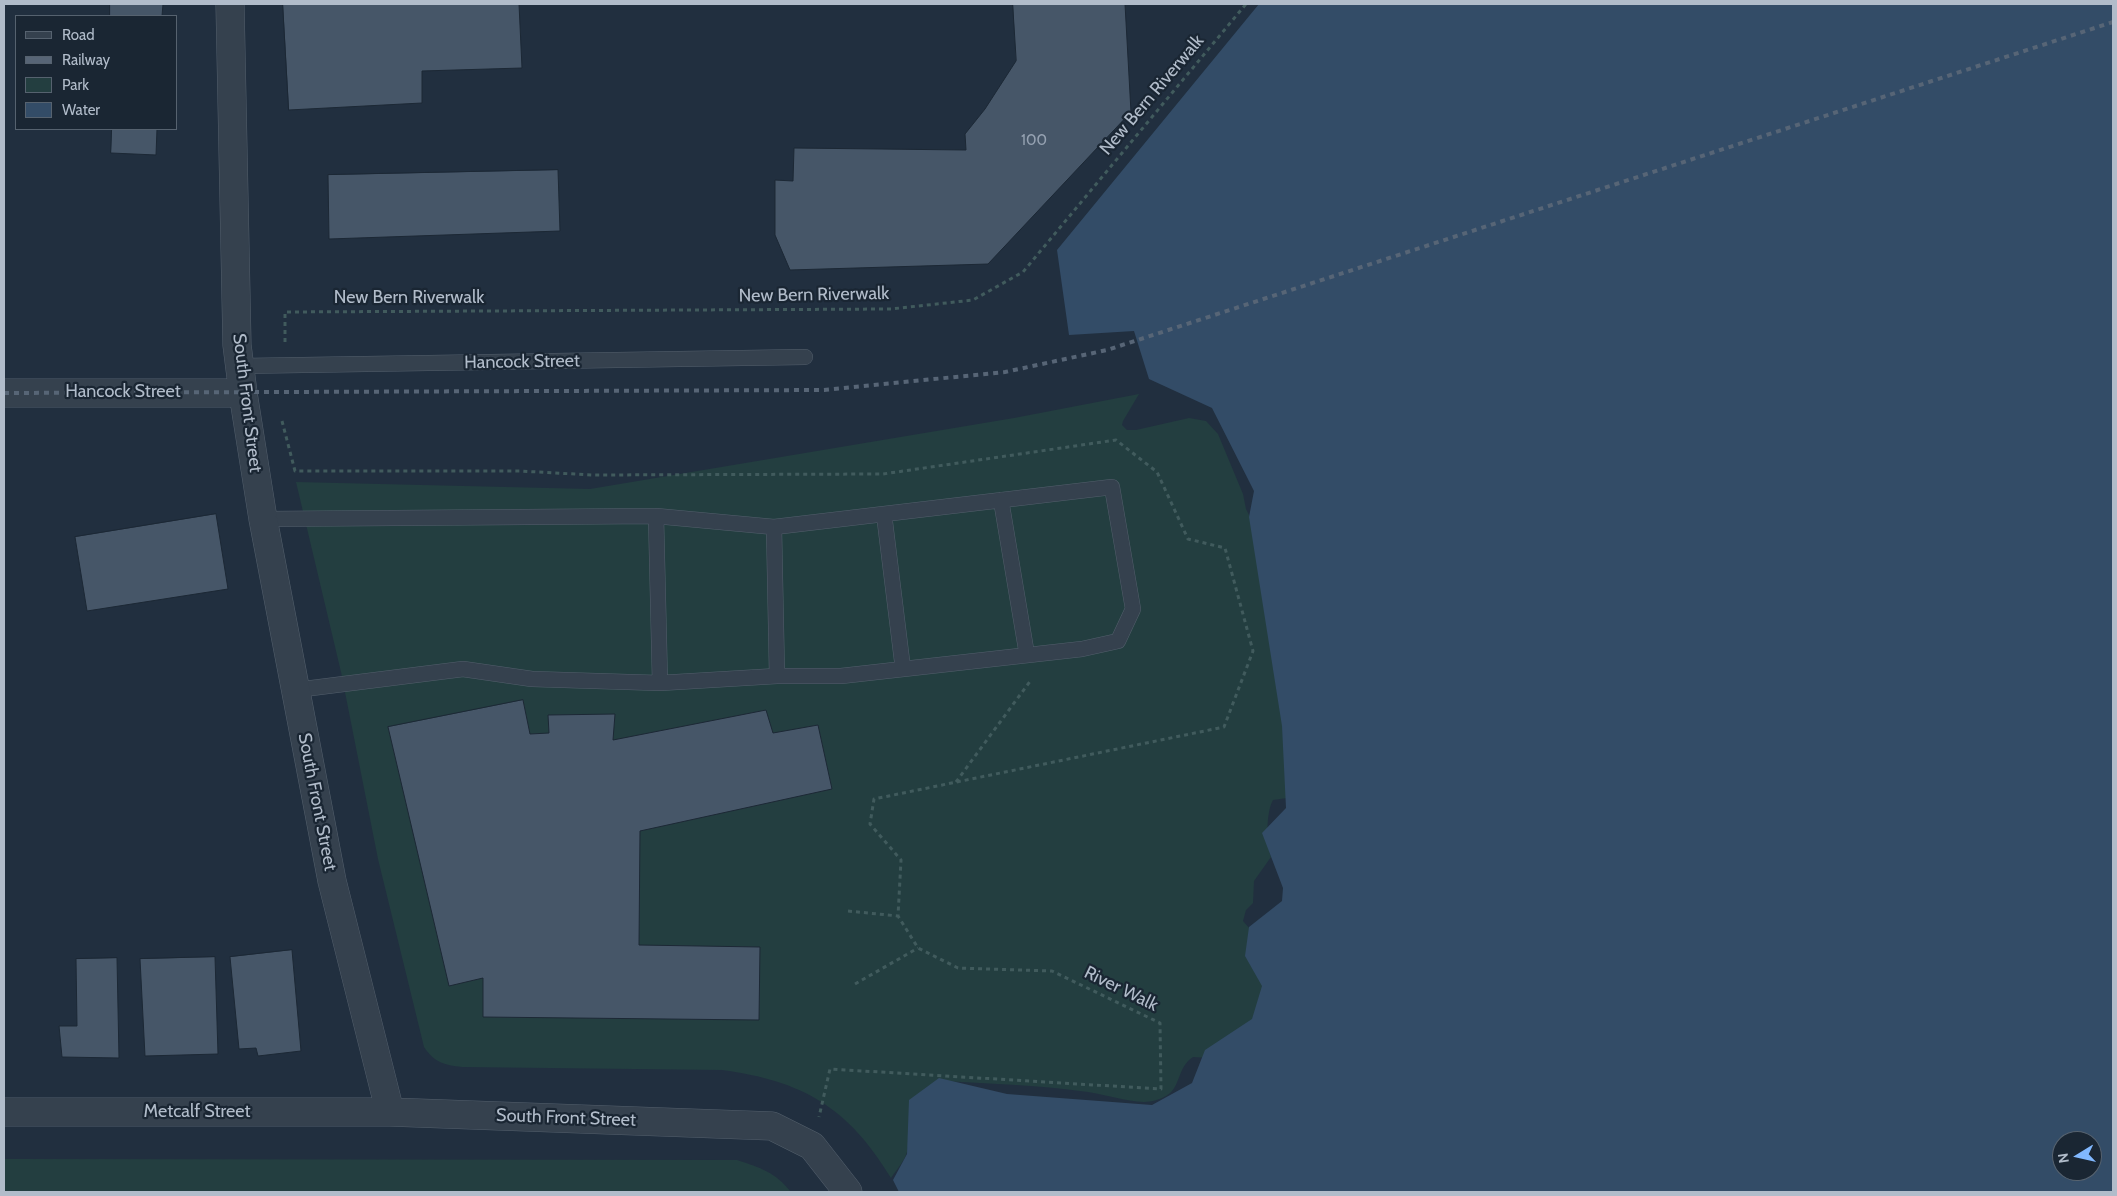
<!DOCTYPE html>
<style>
body{margin:0}
#map{position:relative;width:2117px;height:1196px;overflow:hidden;background:#212f3f;font-family:Cabin,sans-serif}
canvas{display:block}
.frame{position:absolute;inset:0;border:5px solid #b1bcca;pointer-events:none}
.legend{position:absolute;left:15px;top:15px;width:162px;height:115px;box-sizing:border-box;background:#1a2633;border:1px solid #56626f;margin:0;padding:6px 9px;list-style:none;font-size:15px;color:#b1bcca}
.legend li{display:flex;align-items:center;gap:10px;height:25px}
.legend b{width:25px;border:1px solid #56626f}
.north{position:absolute;left:2052px;top:1131px;width:50px;height:50px;box-sizing:border-box;background:#1a2633;border:1px solid #56626f;border-radius:50%;rotate:261deg;font-size:14px;font-weight:700;line-height:20px;text-align:center;color:#b1bcca}
.north::after{content:'';display:block;margin:auto;width:18px;height:22px;background:#81b8ff;clip-path:polygon(50% 0,100% 100%,50% 72%,0 100%)}
</style>
<div id="map">
<canvas width="2117" height="1196"></canvas>
<div class="frame"></div>
<ul class="legend">
<li><b style="height:6px;background:#35414e"></b>Road</li>
<li><b style="height:6px;background:#576576"></b>Railway</li>
<li><b style="height:14px;background:#233e40"></b>Park</li>
<li><b style="height:14px;background:#334c67"></b>Water</li>
</ul>
<div class="north">N</div>
</div>
<script>
const g = document.querySelector('canvas').getContext('2d');
g.lineJoin = 'round';
function paint(path, color) { g.fillStyle = color; g.fill(path, 'evenodd'); }
function trace(path, color, width, dash) { g.strokeStyle = color; g.lineWidth = width; g.lineCap = dash ? 'butt' : 'round'; g.setLineDash(dash || []); g.stroke(path); }
function label(font, color, halo, rows, align = 'center') {
  g.font = font + ' Cabin,sans-serif'; g.lineWidth = 4.5; g.setLineDash([]); g.textBaseline = 'middle'; g.strokeStyle = halo; g.fillStyle = color; for (const [text, x, y, turn = 0] of rows) {
    g.save(); g.translate(x, y); g.rotate((+turn || 0) * Math.PI / 180); g.textAlign = isNaN(turn) ? turn : align; if (halo) g.strokeText(text, 0, 0); g.fillText(text, 0, 0); g.restore();
  }
}
paint(new Path2D(`
 M1139 394 1123 421 1122 425 1127 430H1136L1189 418 1206 421 1218 434 1243 494 1246 509 1251 519 1294 797 1273 800C1266 812 1266 844 1271 857L1254 881 1253 903 1246 910 1243 921 1250 929 1273 925 1260 1061 1193 1057C1177 1067 1181 1088 1166 1096 1161 1099 1151 1102 1144 1102 1125 1101 1107 1095 1088 1092 1040 1085 992 1084 944 1081 906 1085 915 1126 907 1152 904 1162 896 1170 891 1178 848 1107 803 1081 722 1070L462 1067C444 1065 434 1062 424 1047L378 859 341 672 296 482 590 489 1014 418Z
 M4 1159 737 1160C761 1168 775 1172 791 1192H4Z`), '#233e40');
paint(new Path2D(`
 M1259 4H2113V1192H899L893 1180 907 1154 909 1100 939 1078 1007 1094 1152 1105 1192 1083 1205 1050 1252 1019 1262 986 1245 956 1249 927 1282 901 1283 888 1262 833 1286 808 1282 726 1249 517 1254 491 1212 408 1149 379 1134 331 1069 335 1057 250ZM2062 1141H2092V1171H2062Z`), '#334c67');
const building = new Path2D(`
 M110 4H163L162 16H110Z
 M283 4H519L522 68 422 71V103L289 110Z
 M1013 4H1125L1131 112 988 264 790 270 775 235V180L793 181 794 148 966 150 965 134 985 109 1016 61Z
 M112 129H157L156 155 111 153Z
 M558 170 560 231 329 239 328 175Z
 M216 514 228 589 87 611 75 537Z
 M523 700 530 734 549 733 548 715 615 714 613 740 766 710 773 733 818 725 832 789 640 831 639 945 760 947 759 1020 483 1017V978L449 986 388 727Z
 M292 950 301 1051 258 1056 256 1048 239 1049 230 957Z
 M215 957 218 1054 145 1056 140 959Z
 M117 958 119 1058 62 1057 59 1026H77L76 959Z`);
paint(building, '#465668');
trace(building, '#1c2835', 1);
const service = new Path2D(`
 M240 366 805 357
 M1001 500 1027 655
 M884 514 903 669
 M263 519 656 516 774 527 1112 487 1133 609 1118 641 1082 649 841 676H777L660 683 656 516
 M774 527 777 676
 M296 690 463 669 532 679 660 683`);
const minor = new Path2D(`
 M243 393 263 519 332 881 390 1112
 M4 1112H390L772 1126 812 1146 848 1192`);
const tertiary = new Path2D(`
 M4 393H243L237 345 230 4`);
trace(service, '#535f6c', 16);
trace(minor, '#535f6c', 29);
trace(tertiary, '#535f6c', 29);
trace(new Path2D(`
 M285 342V312L891 309 973 300 1023 272 1246 4
 M282 421 295 471H520L592 475 883 474 1116 440 1157 472 1188 539 1225 548 1253 651 1224 727 874 799 870 824 901 860 898 916 918 948 958 968 1052 971 1160 1023 1161 1089 830 1069 819 1117
 M956 782 1031 680
 M848 911 898 916
 M855 984 918 948`), '#415b5d', 3, [4, 4]);
trace(service, '#35414e', 15);
trace(minor, '#35414e', 28);
trace(tertiary, '#35414e', 28);
trace(new Path2D(`
 M4 393 824 390 1005 372 1107 350 2113 22`), '#576576', 4, [5, 5]);
label('15px', '#96a2b2', null, [
 ["100",1034,141]
]);
label('18px', '#b1bcca', '#1a2633', [
 ["New Bern Riverwalk",1152,95,-50],
 ["New Bern Riverwalk",814,295,-1],
 ["New Bern Riverwalk",409,298],
 ["Hancock Street",522,362,-1],
 ["Hancock Street",123,392],
 ["South Front Street",247,403,83],
 ["South Front Street",317,802,79],
 ["River Walk",1121,989,26],
 ["Metcalf Street",197,1112],
 ["South Front Street",566,1118,2]
]);
</script>
